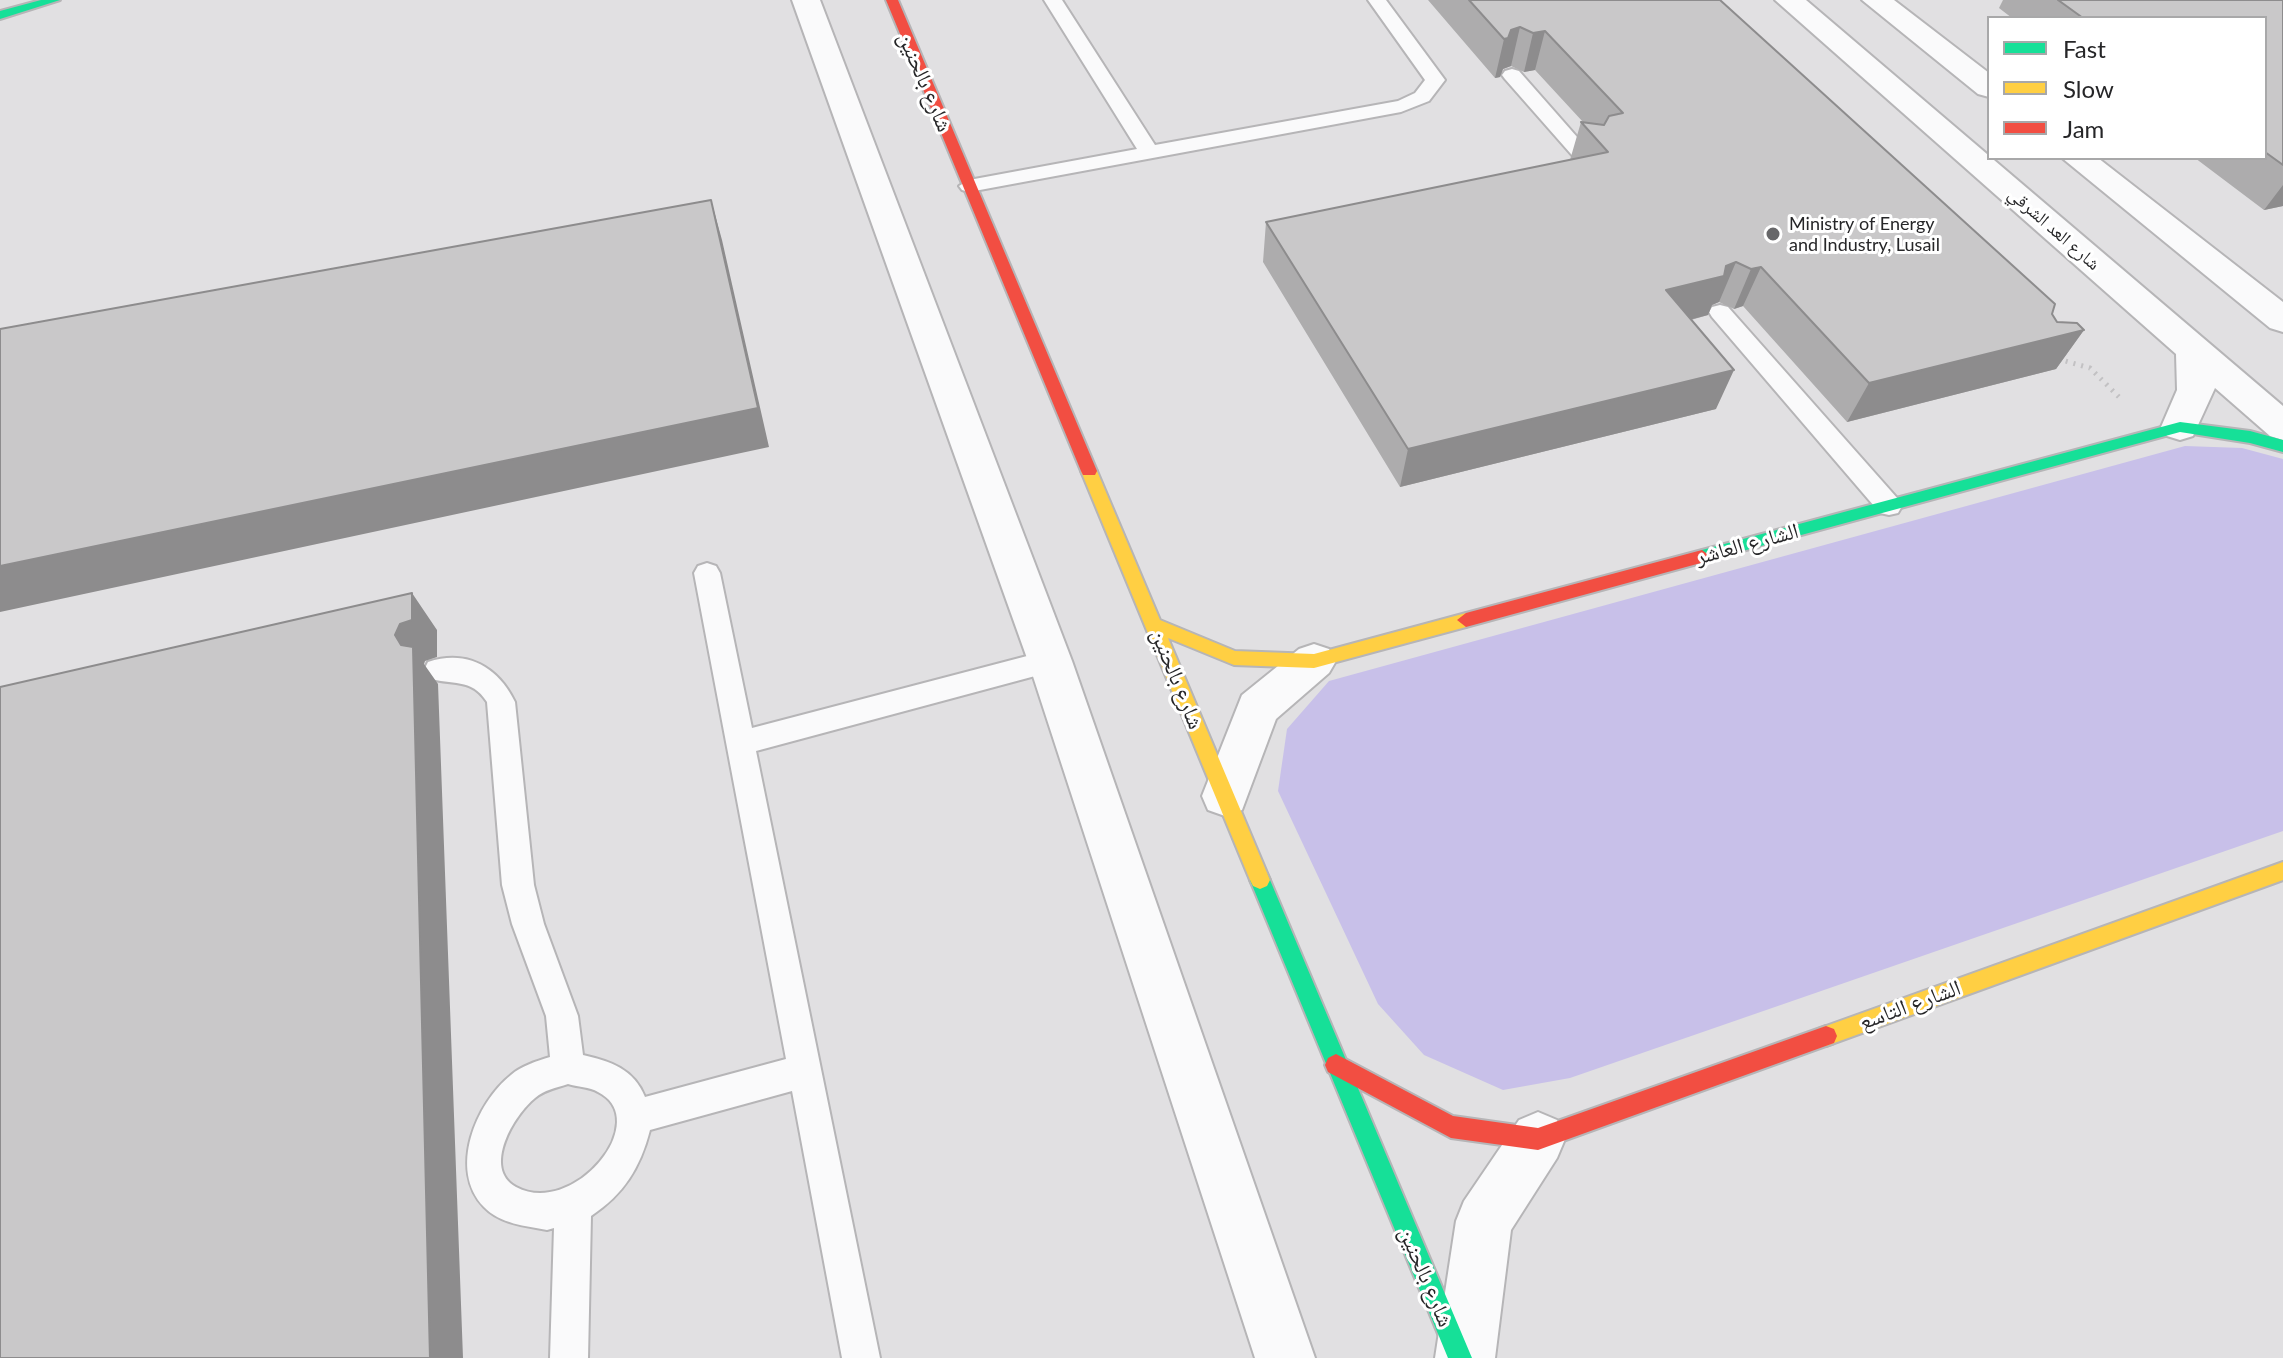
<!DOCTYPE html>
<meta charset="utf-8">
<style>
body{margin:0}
#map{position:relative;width:2283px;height:1358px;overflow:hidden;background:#e1e0e2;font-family:Lato,sans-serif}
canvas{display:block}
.legend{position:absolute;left:1987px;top:16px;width:280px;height:144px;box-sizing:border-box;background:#fff;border:2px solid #a8a8a9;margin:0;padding:10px 14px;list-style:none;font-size:24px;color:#262628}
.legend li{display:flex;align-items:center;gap:16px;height:40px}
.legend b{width:40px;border:2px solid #a8a8a9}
</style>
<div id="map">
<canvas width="2283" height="1358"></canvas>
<ul class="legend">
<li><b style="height:10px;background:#16e098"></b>Fast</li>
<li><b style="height:10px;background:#ffcf43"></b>Slow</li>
<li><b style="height:10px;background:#f24e42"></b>Jam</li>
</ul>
</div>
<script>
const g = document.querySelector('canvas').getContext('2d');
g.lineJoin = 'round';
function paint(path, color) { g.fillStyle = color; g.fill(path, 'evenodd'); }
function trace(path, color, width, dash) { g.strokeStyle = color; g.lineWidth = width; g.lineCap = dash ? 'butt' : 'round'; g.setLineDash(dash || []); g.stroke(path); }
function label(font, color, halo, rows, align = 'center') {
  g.font = font + ' Lato,"Noto Naskh Arabic",sans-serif'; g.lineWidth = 6; g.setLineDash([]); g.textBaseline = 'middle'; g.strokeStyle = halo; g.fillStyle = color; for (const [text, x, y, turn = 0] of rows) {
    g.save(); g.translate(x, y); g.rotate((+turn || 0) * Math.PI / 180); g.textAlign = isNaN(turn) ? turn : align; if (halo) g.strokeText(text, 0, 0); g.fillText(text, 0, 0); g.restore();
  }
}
paint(new Path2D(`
 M2185 446 2242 448 2283 459V831L1570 1078 1503 1090 1424 1055 1378 1004 1278 791 1287 729 1329 681Z`), '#c8c0e9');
const lane = new Path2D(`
 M1044 0H1062L1155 145 1398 101 1415 93 1425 80 1368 0H1386L1445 80 1429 101 1401 112 969 192 962 190 959 186 969 180 1137 149Z
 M1512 69 1519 71 1592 154 1595 158 1592 162H1578L1505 79 1502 75 1505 71Z
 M1720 305 1728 307 1898 499 1902 506 1898 513 1889 515 1880 513 1712 317 1709 312 1712 307Z
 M707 563 716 566 720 573 752 728 1050 650 1060 653 1064 661 1060 669 1050 672 756 751 880 1358H842L792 1091 650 1130C640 1168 624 1194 591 1216L588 1358H550L554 1228 547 1230C526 1226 500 1224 484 1207 448 1170 476 1103 511 1075 521 1066 537 1061 550 1057L546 1016 512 924 502 885 487 702C471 677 452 686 428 678L424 670 428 662C467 649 498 667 515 702L534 885 544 924 578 1016 583 1055C610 1061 634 1069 645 1097L786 1059 694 573 698 566ZM568 1084C577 1087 590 1087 598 1092 654 1120 574 1218 516 1187 482 1168 514 1115 535 1098 544 1090 556 1088 568 1084Z`);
const street = new Path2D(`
 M792 0H820L1072 661 1315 1358H1255L1028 661Z
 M1775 0H1806L2283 406V440L2270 436 2215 388 2193 436 2180 440 2167 436 2161 427 2177 390 2176 354Z
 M1862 0H1894L1989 73V97L1978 94Z
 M2062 158H2098L2283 302V332L2270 328Z
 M1314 644 1329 649 1336 661 1329 673 1276 719 1242 810 1225 816 1208 810 1202 796 1242 695 1299 649Z
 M1538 1112 1557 1120 1565 1139 1557 1158 1511 1230 1495 1358H1435L1456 1221 1464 1201 1519 1120Z`);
const fast = new Path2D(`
 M41 0H60L0 19V11Z
 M2180 422 2250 431 2283 440V452L2250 443 2180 432 1702 562 1694 556 1702 550Z
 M1260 871 1267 874 1270 880 1472 1358H1448L1250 880 1253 874Z`);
const slow = new Path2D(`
 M1089 465 1097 471 1160 620 1235 651 1314 654 1466 613 1475 620 1466 627 1314 668 1234 665 1168 638 1270 880 1267 886 1260 889 1253 886 1250 880 1081 471Z
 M2283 862V880L1826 1046 1818 1043 1815 1036 1818 1029 1826 1026Z`);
const jam = new Path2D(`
 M886 0H898L1097 471 1095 475H1083L1081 471Z
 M1702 550 1710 556 1708 561 1466 627 1457 620 1466 613Z
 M1826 1026 1834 1029 1837 1036 1834 1043 1538 1150 1451 1138 1328 1072 1325 1065 1328 1058 1336 1054 1453 1116 1538 1128Z`);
trace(lane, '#b6b5b7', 4);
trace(street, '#b6b5b7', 4);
trace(fast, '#b6b5b7', 4);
trace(slow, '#b6b5b7', 4);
trace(jam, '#b6b5b7', 4);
trace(new Path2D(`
 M2058 359 2090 368 2121 399`), '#c2c1c3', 5, [2, 6]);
paint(lane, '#fafafb');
paint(street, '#fafafb');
paint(fast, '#16e098');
paint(slow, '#ffcf43');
paint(jam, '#f24e42');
paint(new Path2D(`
 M1428 0H1720L2052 314 2057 322 2084 330 2056 369 1847 422 1743 306 1734 309 1719 302 1712 305 1708 315 1691 320 1716 409 1400 487 1263 262 1266 222 1570 160 1581 122H1583L1535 70 1524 72 1511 66 1503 69 1500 77 1495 78Z
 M2003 0H2283V206L2264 210 2195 158H2265V18H2012L1999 8Z`), '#adacad');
paint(new Path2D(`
 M1520 27 1511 66 1503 69 1500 77 1495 78 1504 39 1511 30Z
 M1545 31 1535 70 1524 72 1533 33Z
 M2283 185V206L2264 210Z
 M711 200 722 240 769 447 0 612V566Z
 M1736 262 1719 302 1712 305 1708 315 1651 330 1666 290Z
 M1761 267 1743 306 1734 309 1751 269Z
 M2084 330 2056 369 1847 422 1869 383Z
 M1734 370 1716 409 1400 487 1408 449Z
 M412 593 437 630V657L425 661 424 664 438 684 463 1358H430L395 635Z`), '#8d8c8d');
const building = new Path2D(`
 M1469 0H1720L2055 304 2052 314 2057 322 2077 323 2084 330 1869 383 1761 267 1751 269 1736 262 1726 266 1724 276 1666 290 1734 370 1408 449 1266 222 1608 152 1581 122 1604 125 1609 116 1623 113 1545 31 1533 33 1520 27 1511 30 1508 38 1504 39Z
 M2058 0H2283V165L2265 152V18H2083Z
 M711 200 758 408 0 566V329Z
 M412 593V620L400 624 395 635 401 645 413 647 430 1358H0V687Z`);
paint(building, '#c9c8c9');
trace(building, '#8d8c8d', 2);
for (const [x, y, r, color] of [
 [1773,234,8,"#676769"]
]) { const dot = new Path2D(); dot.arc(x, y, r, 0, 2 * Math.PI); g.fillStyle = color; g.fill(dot); trace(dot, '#fff', 3); }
label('18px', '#262628', '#fff', [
 ["Ministry of Energy",1789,224],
 ["and Industry, Lusail",1789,245]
], 'left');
label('18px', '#262628', '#fff', [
 ["شارع العد الشرقي",2054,229,41]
]);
label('22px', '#262628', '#fff', [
 ["شارع بالحنين",925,82,67],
 ["الشارع العاشر",1747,544,-15],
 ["شارع بالحنين",1177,679,68],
 ["الشارع التاسع",1910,1005,-20],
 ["شارع بالحنين",1426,1277,67]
]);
</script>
